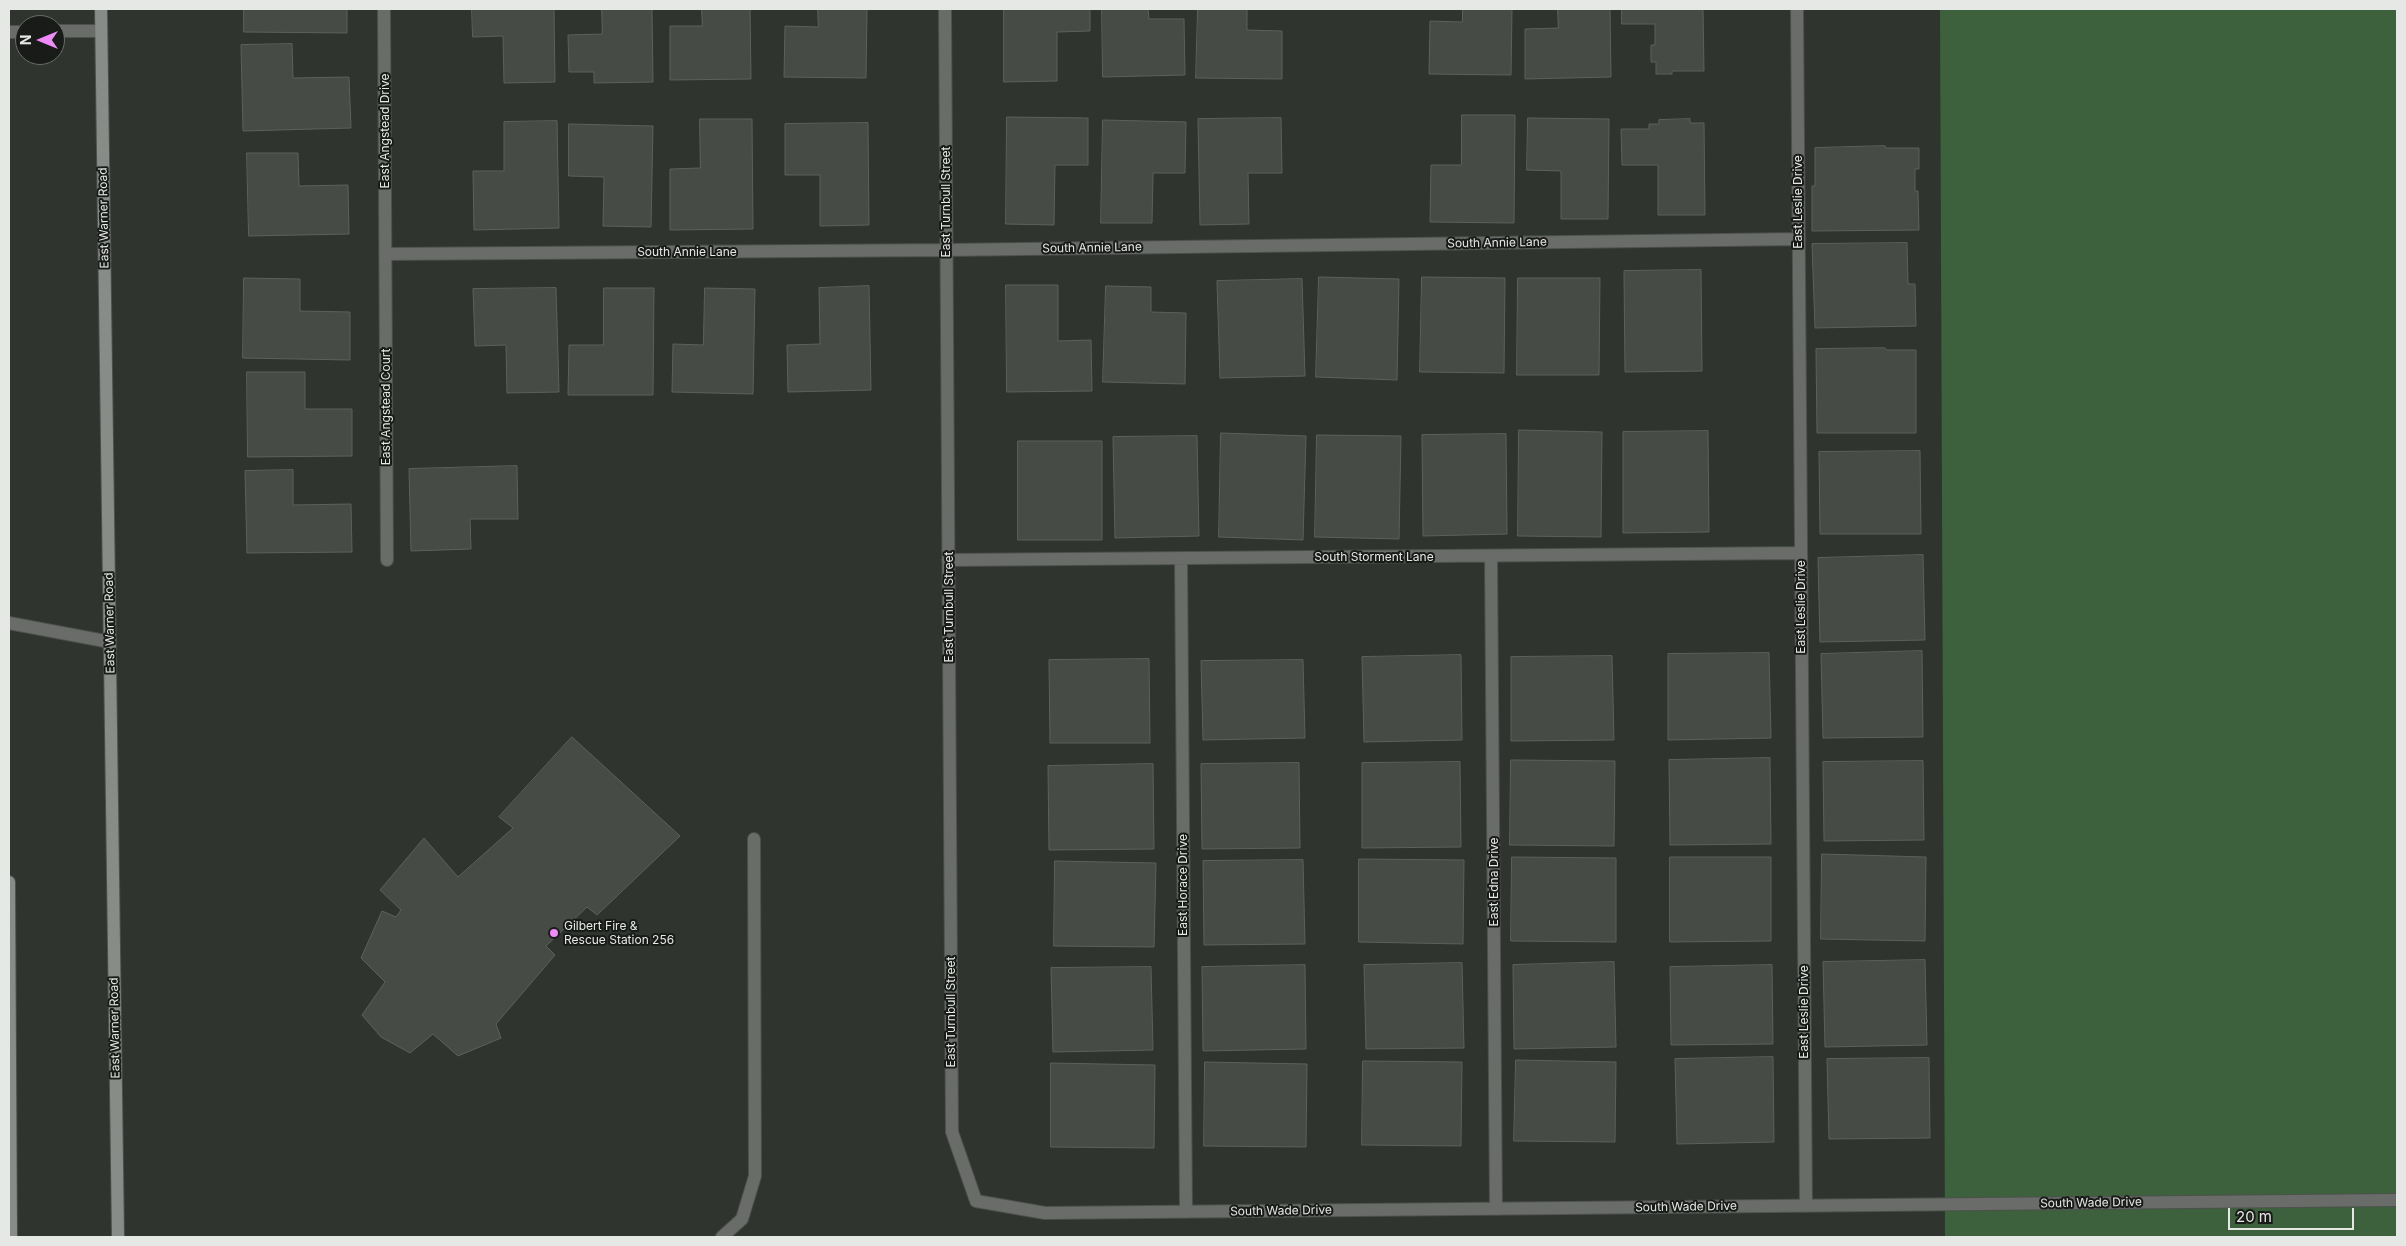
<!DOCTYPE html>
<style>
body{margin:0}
#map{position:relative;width:2406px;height:1246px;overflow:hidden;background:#2f342f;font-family:Inter,sans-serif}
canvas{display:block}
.frame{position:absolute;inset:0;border:10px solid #e5e8e5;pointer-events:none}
.north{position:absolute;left:15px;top:15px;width:50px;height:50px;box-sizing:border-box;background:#191b19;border:1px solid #6b6d6b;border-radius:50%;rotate:270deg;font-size:14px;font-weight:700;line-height:20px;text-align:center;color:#e5e8e5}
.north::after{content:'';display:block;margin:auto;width:18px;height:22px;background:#ee8bf8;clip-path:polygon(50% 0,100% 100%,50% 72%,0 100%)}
.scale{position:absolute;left:2228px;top:1208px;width:126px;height:22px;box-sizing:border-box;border:2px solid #e5e8e5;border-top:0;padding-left:6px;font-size:15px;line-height:18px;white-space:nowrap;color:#e5e8e5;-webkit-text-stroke:4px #191b19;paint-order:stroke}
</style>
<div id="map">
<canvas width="2406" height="1246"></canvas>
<div class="frame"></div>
<div class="north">N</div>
<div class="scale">20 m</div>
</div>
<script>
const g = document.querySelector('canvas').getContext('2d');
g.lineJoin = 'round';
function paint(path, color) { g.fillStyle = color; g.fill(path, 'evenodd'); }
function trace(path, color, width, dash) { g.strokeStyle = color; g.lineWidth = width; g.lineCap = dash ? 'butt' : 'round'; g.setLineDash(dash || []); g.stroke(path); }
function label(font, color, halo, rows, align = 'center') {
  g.font = font + ' Inter,sans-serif'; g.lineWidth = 4; g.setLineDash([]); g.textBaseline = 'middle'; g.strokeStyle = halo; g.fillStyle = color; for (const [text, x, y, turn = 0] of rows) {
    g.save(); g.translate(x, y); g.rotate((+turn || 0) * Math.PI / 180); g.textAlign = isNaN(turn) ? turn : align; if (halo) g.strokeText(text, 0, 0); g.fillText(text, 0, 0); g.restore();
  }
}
paint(new Path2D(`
 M1940 9H2397V1237H1945Z`), '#3d613d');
const building = new Path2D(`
 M244 9H347V33L244 32Z
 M472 9H554L555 82 504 83 503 36 473 37Z
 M602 9H652L653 82 594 83V72H569L568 35 602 34Z
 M702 9H750L751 79 670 80V26H702Z
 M818 9H867L866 78 784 77 785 26 818 27Z
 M1004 9H1090V31L1057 32V81L1004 82Z
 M1102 9H1148L1149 19H1184L1185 75 1103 77Z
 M1198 9H1247V30L1282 31V79L1196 78Z
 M1463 9H1512L1511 75 1429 74 1430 21 1462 22Z
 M1558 9H1610L1611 77 1525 79V29L1558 28Z
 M1622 9H1703L1704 71H1672V74H1656V62H1651V45H1655V24H1622Z
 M292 44 293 78 349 77 351 128 243 131 241 45Z
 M1462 115H1515L1514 223 1430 222 1431 165H1461Z
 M1007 117 1088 118V165H1055L1054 225 1006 224Z
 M1281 118 1282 173H1248L1249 224 1200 225 1198 119Z
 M1528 118 1609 119 1608 219H1561V171L1527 170Z
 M700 119H752L753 229 670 230V169L700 168Z
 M1690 119V123H1704L1705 215H1658V165H1622L1621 129H1649V124H1659V120Z
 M1103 120 1186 122 1185 173H1153L1152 223H1101Z
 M557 121 559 228 474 230 473 171H504V122Z
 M868 123 869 225 820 226V175H785V124Z
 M569 124 653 126 651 227 603 226 604 177 569 176Z
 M1885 146 1886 148H1919V169H1915V191H1918L1919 230 1812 231V186H1815V148Z
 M247 153H298L299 186 348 185 349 234 249 236Z
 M1907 243 1908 284H1915L1916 326 1815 328 1812 244Z
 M1701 270 1702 371 1625 372 1624 271Z
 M1319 277 1399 279 1397 380 1316 377Z
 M1422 277 1505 278 1504 373 1420 372Z
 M244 278 300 279V311L350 312V360L243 358Z
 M1518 278H1600L1599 375H1517Z
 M1302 279 1305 376 1220 378 1217 281Z
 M1006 285H1058V341L1091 340 1092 391 1007 392Z
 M869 286 871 390 788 392 787 345 820 344 819 288Z
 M1106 286 1151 287V312L1186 313 1185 384 1103 382Z
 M556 288 559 392 507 393 506 345 475 346 473 289Z
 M604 288H654L653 395H568L569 345H603Z
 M705 288 755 289 753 394 672 392 673 344 703 345Z
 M1885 348 1887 350H1916V433H1817L1816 349Z
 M247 372H305V409H352V456L248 457Z
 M1519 430 1602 432 1601 537 1518 536Z
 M1708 431 1709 532 1623 533V432Z
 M1221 433 1306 436 1303 540 1219 537Z
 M1506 434 1507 534 1423 536 1422 435Z
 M1317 435 1401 436 1399 539 1315 537Z
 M1197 436 1199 536 1115 538 1113 437Z
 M1018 441H1102V540H1018Z
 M1920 451 1921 534H1820L1819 452Z
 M517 466 518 519H470L471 549 411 551 409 469Z
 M293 470V505L351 504 352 552 247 553 245 471Z
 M1923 555 1925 640 1820 642 1818 558Z
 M1922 651 1923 737 1823 738 1821 654Z
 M1769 653 1771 738 1668 740V654Z
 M1461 655 1462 740 1364 742 1362 657Z
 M1612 656 1614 740 1511 741V657Z
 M1149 659 1150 743H1050L1049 660Z
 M1303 660 1305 738 1203 740 1201 661Z
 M572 737 680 836 597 915 587 907 546 946 555 955 496 1024 501 1038 458 1056 433 1034 410 1053 381 1037 362 1015 385 982 361 958 382 911 396 917 401 910 380 890 424 838 458 877 513 828 499 817Z
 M1770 758 1771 844 1670 845 1669 760Z
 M1511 760 1615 761 1614 846 1510 845Z
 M1923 761 1924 840 1824 841 1823 762Z
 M1460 762 1461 847 1362 848V763Z
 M1299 763 1300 848 1202 849 1201 764Z
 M1153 764 1154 849 1049 850 1048 766Z
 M1822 854 1926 857 1925 941 1821 939Z
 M1512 857 1616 858V942L1511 941Z
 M1670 857H1771V941L1670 942Z
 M1359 859 1464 860 1463 944 1359 942Z
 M1303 860 1305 944 1204 945 1203 861Z
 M1055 861 1156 863 1154 947 1054 946Z
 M1925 960 1927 1045 1825 1047 1823 962Z
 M1614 962 1616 1047 1514 1049 1513 965Z
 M1462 963 1464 1048 1366 1049 1364 965Z
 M1305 965 1306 1049 1203 1051 1202 967Z
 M1772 965 1773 1044 1671 1045 1670 967Z
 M1151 967 1153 1050 1053 1052 1051 968Z
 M1773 1057 1774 1142 1677 1144 1675 1059Z
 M1929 1058 1930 1138 1829 1139 1827 1059Z
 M1516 1060 1616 1062 1615 1142 1514 1141Z
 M1363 1061 1462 1062 1461 1146 1362 1145Z
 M1205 1062 1307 1064 1306 1147 1204 1146Z
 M1051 1063 1155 1065 1154 1148 1051 1147Z`);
paint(building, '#474b46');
trace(building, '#5c615c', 1);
const lane = new Path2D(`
 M9 623 110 642
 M722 1237 742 1219 755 1176 754 839`);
const street = new Path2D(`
 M384 9 387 560
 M945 9 952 1132 976 1201 1045 1213 2397 1200
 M1797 9 1806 1206
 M55 31H101
 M9 32H25
 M386 254 946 250 1799 239
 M1491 556 1496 1209
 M1181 558 1186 1212
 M948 560 1801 553`);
const secondary = new Path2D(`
 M101 9 118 1237
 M9 882 11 1237`);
trace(lane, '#4c514c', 14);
trace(street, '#4c514c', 14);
trace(secondary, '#4c514c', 14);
trace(lane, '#6a6c6a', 12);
trace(street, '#6a6c6a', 12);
trace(secondary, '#888c88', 12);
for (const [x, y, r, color] of [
 [554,933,5,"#ee8bf8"]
]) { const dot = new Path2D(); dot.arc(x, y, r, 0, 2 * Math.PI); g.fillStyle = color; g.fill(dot); trace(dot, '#191b19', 2); }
label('12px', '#e5e8e5', '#191b19', [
 ["East Angstead Drive",385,131,-90],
 ["East Turnbull Street",946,202,-90],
 ["East Leslie Drive",1798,202,-90],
 ["East Warner Road",104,218,-91],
 ["South Annie Lane",1497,243,-1],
 ["South Annie Lane",1092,248,-1],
 ["South Annie Lane",687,252],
 ["East Angstead Court",386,407,-90],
 ["South Storment Lane",1374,557],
 ["East Turnbull Street",949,607,-90],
 ["East Leslie Drive",1801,607,-90],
 ["East Warner Road",110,623,-91],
 ["East Edna Drive",1494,882,-90],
 ["East Horace Drive",1183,885,-90],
 ["East Turnbull Street",951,1012,-90],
 ["East Leslie Drive",1804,1012,-90],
 ["East Warner Road",115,1028,-91],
 ["South Wade Drive",2091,1203,-1],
 ["South Wade Drive",1686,1207,-1],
 ["South Wade Drive",1281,1211,-1]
]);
label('12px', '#e5e8e5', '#191b19', [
 ["Gilbert Fire &",564,926],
 ["Rescue Station 256",564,940]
], 'left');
</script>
